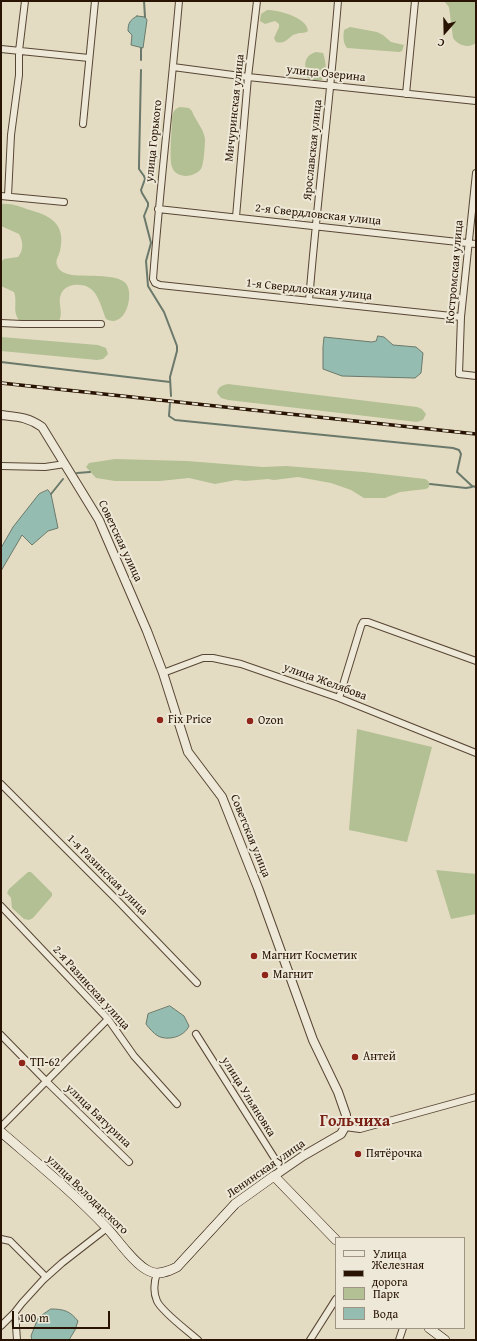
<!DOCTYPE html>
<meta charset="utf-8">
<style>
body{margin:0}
#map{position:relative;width:477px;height:1341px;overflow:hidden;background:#e4dcc2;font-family:"Gentium Book Plus",serif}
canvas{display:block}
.frame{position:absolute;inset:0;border:2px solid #291404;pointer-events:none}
.legend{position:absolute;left:335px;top:1237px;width:130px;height:92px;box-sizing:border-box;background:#ede8d7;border:1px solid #9f9383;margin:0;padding:5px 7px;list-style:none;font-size:12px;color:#291404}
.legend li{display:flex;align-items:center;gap:8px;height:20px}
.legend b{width:20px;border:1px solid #9f9383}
.north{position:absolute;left:425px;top:12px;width:40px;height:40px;-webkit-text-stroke:3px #ede8d7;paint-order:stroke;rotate:200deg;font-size:11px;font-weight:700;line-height:16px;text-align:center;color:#291404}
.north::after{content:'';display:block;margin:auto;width:14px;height:18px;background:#291404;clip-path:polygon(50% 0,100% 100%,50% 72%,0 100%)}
.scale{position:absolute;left:12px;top:1311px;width:98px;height:18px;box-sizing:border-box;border:2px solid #291404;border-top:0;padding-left:5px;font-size:12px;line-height:14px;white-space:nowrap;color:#291404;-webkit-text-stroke:3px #ede8d7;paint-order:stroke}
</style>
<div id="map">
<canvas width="477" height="1341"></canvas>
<div class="frame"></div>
<ul class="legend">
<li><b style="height:5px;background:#ede8d7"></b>Улица</li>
<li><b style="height:5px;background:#291404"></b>Железная дорога</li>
<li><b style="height:11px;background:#b3c094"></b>Парк</li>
<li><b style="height:11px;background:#95bcb0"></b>Вода</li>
</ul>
<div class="north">С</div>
<div class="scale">100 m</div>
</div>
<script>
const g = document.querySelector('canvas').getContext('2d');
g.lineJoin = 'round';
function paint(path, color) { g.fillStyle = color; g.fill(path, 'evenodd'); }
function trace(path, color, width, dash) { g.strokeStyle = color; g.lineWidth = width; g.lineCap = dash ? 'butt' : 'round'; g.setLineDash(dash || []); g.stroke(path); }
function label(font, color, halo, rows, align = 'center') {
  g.font = font + ' "Gentium Book Plus",serif'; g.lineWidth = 4; g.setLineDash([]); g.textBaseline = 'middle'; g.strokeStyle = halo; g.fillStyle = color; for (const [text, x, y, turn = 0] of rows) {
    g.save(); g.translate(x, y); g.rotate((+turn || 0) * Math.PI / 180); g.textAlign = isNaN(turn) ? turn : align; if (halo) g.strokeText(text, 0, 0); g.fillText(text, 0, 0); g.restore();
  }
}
paint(new Path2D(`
 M444 1H476V43C468 49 458 45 453 38L449 7Z
 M267 10C278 10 307 17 308 31 304 34 301 32 296 34 288 36 287 45 276 42L274 38 279 27V24L275 21 265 24 260 21 261 14Z
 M350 27 377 32 383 35 391 42 404 45 402 51 399 52 347 48C343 43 343 36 344 30Z
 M316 52 323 53C326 61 328 75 322 80H311L306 77V75C305 64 303 56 316 52Z
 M180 107 189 108 192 111C195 120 204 129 205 139 205 145 204 164 201 169 194 178 176 179 172 167 169 159 172 128 172 118 173 112 174 109 180 107Z
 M1 204C12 203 20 207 30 210 52 216 66 225 60 251 59 255 55 261 57 265 58 269 62 272 65 273 78 279 119 271 127 285 134 298 124 329 106 319 99 302 97 282 73 285 68 286 63 289 61 294 57 303 64 312 59 321L21 322C11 313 18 303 14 292L1 286V262L4 259 18 257C24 250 23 241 19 234L1 226Z
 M1 337 98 345 106 348 108 354 103 359 97 360 1 351Z
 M228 384 417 407 422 409 426 414 423 420 417 422 228 400 221 398 217 393C218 387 222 385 228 384Z
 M115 459 187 461 263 467 286 466 364 472 425 479C429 481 430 483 429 487L426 489 400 492 385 498H364L351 490 331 483 298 477 274 480 268 479 245 481 236 480 215 484 189 478 160 481H115L96 478 86 467 89 463Z
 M357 729 432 747 407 842 349 830Z
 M436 870 476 874V914L451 919Z
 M28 872H31L52 893V896L33 918 29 920 24 919 12 908 11 898 7 893 9 889Z`), '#b3c094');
const water = new Path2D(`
 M137 16 145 17 147 20 143 48 131 45 132 35 128 31C128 23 130 20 137 16Z
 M378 336 384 337 393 345 416 347 423 353 421 373 415 378 342 376 323 369V347L324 337 372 342 376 341Z
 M48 490 51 494 58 528 48 531 32 545 22 535 1 571V548L13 527 39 494Z
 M170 1006 184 1016 189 1026C184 1037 168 1041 158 1036 153 1033 149 1028 146 1024L148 1014Z
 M51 1309C64 1309 70 1311 78 1321L75 1330 69 1340H32L31 1336 38 1318Z`);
paint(water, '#95bcb0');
trace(water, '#6a796b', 1);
trace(new Path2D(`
 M144 1 145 17
 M141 48V60
 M141 70 139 164V169L144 176 145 179 141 190 142 193 148 203V206L144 216 151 243 146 261 148 286 164 312 177 346V351L170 377 171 396
 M1 362 170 382
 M170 403 169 416 175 420 453 448 459 450 461 454 457 472 472 486 476 487
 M77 473 90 472
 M430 484 466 488 472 487
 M51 494 63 479`), '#6a796b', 2);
const minor = new Path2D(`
 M179 1C171 94 160 186 153 279L155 283 160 285 461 317
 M1 49 89 58
 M173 67 248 77 476 101
 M406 94 415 1
 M83 124 95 1
 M476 173 461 317 459 374 476 376
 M1 196 64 202
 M8 196 11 135 19 75V51L25 1
 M158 209 476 244
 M236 217 248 77 257 1
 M309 301C317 201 330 101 338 1
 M1 323 22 324H101
 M1 466 45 467 65 464
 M163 673 203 658H213L241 664 339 698 476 753
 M339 698 361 626 363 622H368L476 661
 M1 784 117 900 197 983
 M1 906 108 1019 134 1056 177 1104
 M196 1034 282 1170
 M1 1035 46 1081 129 1162
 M1 1127 108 1019
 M345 1127 360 1129 476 1097
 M1 1239 10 1241 46 1277
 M157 1273C154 1282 153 1292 157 1301 162 1312 188 1331 198 1340
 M1 1326 15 1312
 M17 1340 15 1312 22 1303 43 1280 62 1263 107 1228
 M310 1340 336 1299
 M399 1340 403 1328`);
const tertiary = new Path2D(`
 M1 415C18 417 28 417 42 427L99 520 147 631 163 673 188 752 222 797 258 888 313 1040 338 1092 346 1115 345 1127 341 1134 303 1156 274 1176`);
const secondary = new Path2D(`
 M1 1132C37 1163 74 1193 107 1228 118 1240 135 1265 149 1271 158 1276 169 1271 177 1267L235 1204 274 1176 336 1240
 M429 1328 445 1340`);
trace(minor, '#584634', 8);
trace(tertiary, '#584634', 10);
trace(secondary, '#291404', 10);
trace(minor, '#ede8d7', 6);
trace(tertiary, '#ede8d7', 8);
trace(secondary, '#ede8d7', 9);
const rail = new Path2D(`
 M1 383 476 434`);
trace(rail, '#291404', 3.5);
trace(rail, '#ede8d7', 2, [6]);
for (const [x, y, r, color] of [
 [160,720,4,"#8f2418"],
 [250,721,4,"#8f2418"],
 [254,956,4,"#8f2418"],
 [265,975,4,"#8f2418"],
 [355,1057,4,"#8f2418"],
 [22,1063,4,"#8f2418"],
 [358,1154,4,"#8f2418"]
]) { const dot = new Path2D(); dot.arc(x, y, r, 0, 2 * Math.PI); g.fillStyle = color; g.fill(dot); trace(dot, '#ede8d7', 1.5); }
label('12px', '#291404', '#ede8d7', [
 ["улица Озерина",326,74,6],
 ["Мичуринская улица",235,108,-84],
 ["улица Горького",154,141,-84],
 ["Ярославская улица",313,150,-84],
 ["2-я Свердловская улица",318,215,6],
 ["Костромская улица",455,272,-85],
 ["1-я Свердловская улица",309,290,6],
 ["Советская улица",120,541,65],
 ["улица Желябова",325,682,20],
 ["Советская улица",250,836,68],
 ["1-я Разинская улица",107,875,45],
 ["2-я Разинская улица",91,988,48],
 ["улица Ульяновка",248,1097,58],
 ["улица Батурина",98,1116,44],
 ["Ленинская улица",266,1169,-35],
 ["улица Володарского",87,1195,44]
]);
label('12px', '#291404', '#ede8d7', [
 ["Fix Price",168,720],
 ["Ozon",258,721],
 ["Магнит Косметик",262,956],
 ["Магнит",273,975],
 ["Антей",363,1057],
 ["ТП-62",30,1063],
 ["Пятёрочка",366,1154]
], 'left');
label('bold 16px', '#7a1f14', '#ede8d7', [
 ["Гольчиха",355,1122]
]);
</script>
